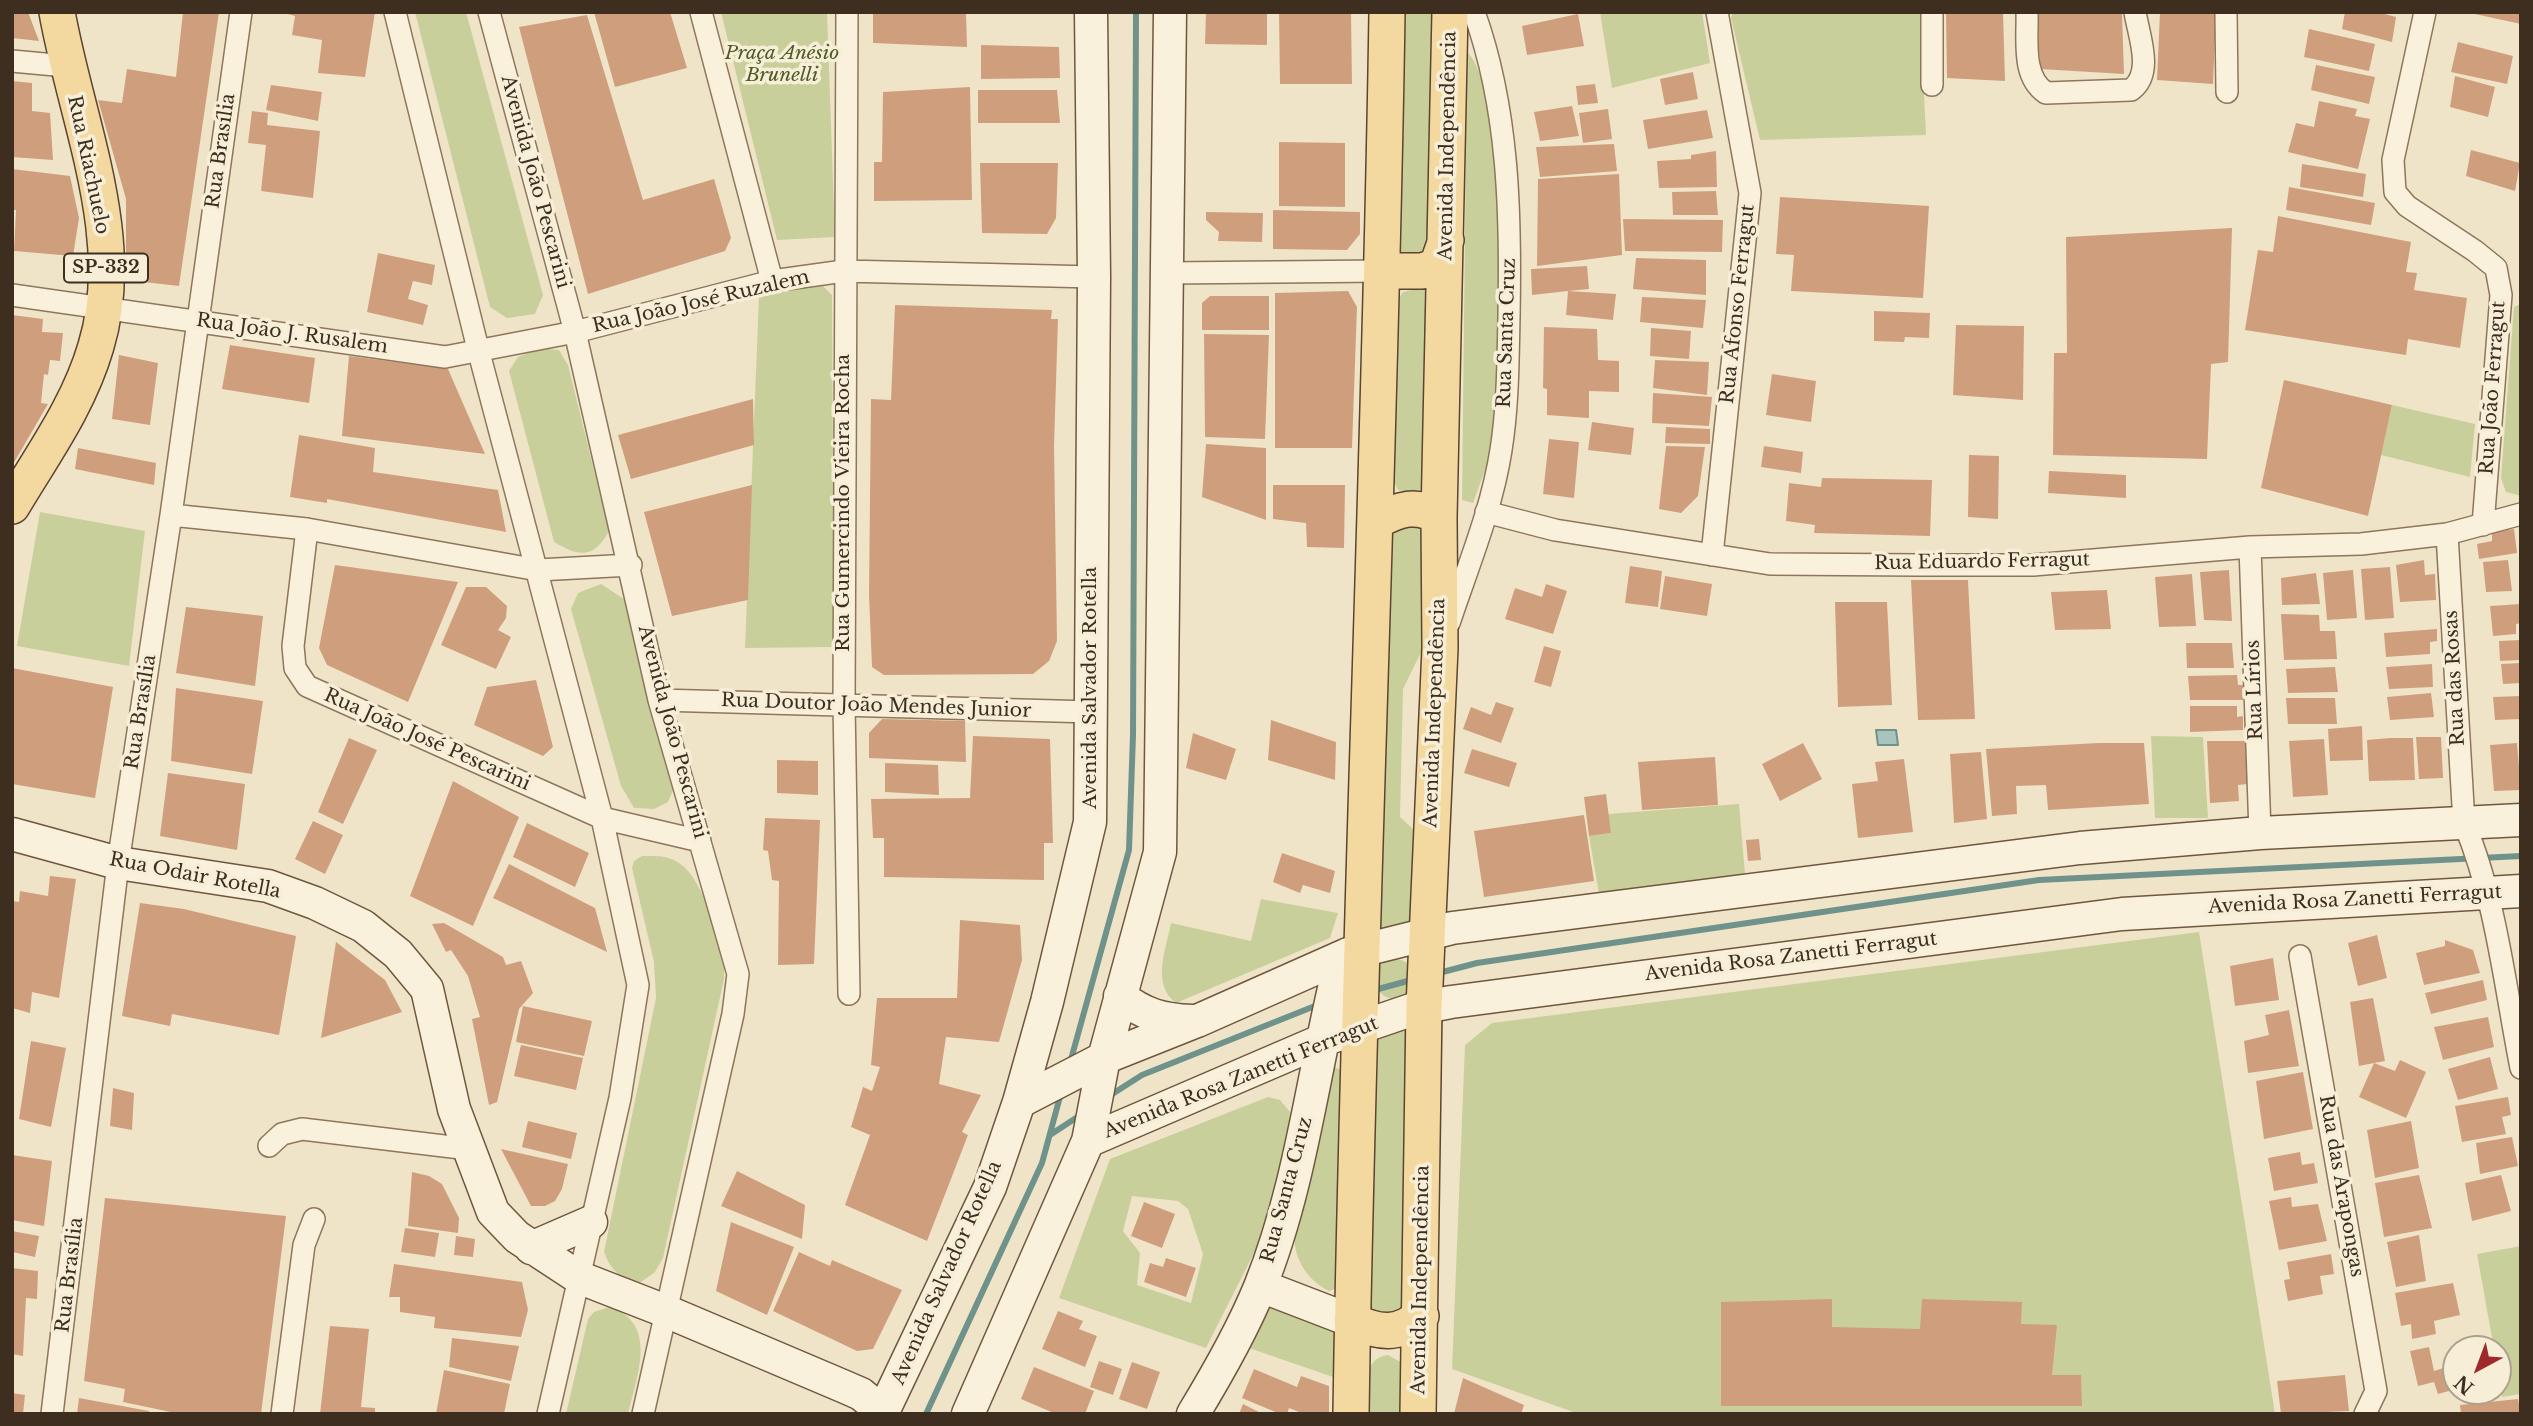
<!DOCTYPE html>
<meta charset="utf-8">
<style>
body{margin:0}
#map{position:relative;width:2533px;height:1426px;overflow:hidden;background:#f0e4c8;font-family:"Libre Baskerville",serif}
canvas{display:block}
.frame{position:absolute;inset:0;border:14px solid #3d2e20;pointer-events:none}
.north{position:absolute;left:2442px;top:1335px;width:70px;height:70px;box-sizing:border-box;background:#f7eed8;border:2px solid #ada18e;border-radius:50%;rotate:221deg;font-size:19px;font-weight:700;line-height:28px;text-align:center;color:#3d2e20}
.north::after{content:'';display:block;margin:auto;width:24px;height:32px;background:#9e2a2b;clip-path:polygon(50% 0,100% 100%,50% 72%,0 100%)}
</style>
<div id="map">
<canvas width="2533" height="1426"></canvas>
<div class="frame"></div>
<div class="north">N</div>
</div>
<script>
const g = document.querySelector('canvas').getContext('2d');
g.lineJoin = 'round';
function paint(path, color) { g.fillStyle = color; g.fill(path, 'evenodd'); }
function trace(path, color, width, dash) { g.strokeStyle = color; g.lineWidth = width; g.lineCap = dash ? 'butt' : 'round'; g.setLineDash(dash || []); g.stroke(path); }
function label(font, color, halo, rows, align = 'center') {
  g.font = font + ' "Libre Baskerville",serif'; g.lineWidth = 7; g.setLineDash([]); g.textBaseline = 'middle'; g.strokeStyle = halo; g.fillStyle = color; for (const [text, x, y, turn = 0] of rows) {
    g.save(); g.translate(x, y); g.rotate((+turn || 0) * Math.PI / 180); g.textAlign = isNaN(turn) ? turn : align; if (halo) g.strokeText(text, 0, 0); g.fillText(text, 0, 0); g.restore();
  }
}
paint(new Path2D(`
 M415 12H466L543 295 535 314 507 318 490 307Z
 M721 12H827L835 237 777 240Z
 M1400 12H1442L1434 251 1408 260 1395 244Z
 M1600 12H1702L1710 63 1612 88Z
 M1733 12H1920L1926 135 1760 140 1731 18Z
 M1467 52C1508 88 1504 377 1495 437 1491 459 1480 482 1473 503L1462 500Z
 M810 285 823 286 832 295 834 647 745 648 759 296Z
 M1420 288 1427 289 1424 488 1412 493 1398 490 1391 475 1395 304 1403 292Z
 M2521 304V496L2506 492 2501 478 2514 307Z
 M539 348 559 350 568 365 609 531C594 559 579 557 554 542L509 371 518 357Z
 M2392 405 2475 424 2470 477 2381 455Z
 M40 512 145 531 129 666 17 646Z
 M1396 524 1424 525 1428 638 1403 689 1400 817 1422 837 1420 920 1384 930 1380 928 1389 536Z
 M601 584 624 599 674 788 668 802 654 809 634 808 621 786 571 609 578 593Z
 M2151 736 2203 737 2208 818H2155Z
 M1739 804 1745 874 1599 894 1589 836 1611 833 1608 814Z
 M642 856C652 856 664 855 674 860 704 874 716 935 724 965V979L663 1258 655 1272 641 1282C620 1279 612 1272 604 1252L656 998 654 962 632 868 634 861Z
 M1261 899 1338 913 1330 938 1176 1003C1151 984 1166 950 1171 923L1251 941Z
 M2199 932 2275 1414H1579L1452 1369 1465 1045 1492 1023Z
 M1375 979a20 20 0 1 1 40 0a20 20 0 1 1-40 0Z
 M1400 1030H1408L1403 1318 1371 1313 1367 1305 1377 1040 1383 1035Z
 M1334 1067 1346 1072 1337 1288 1329 1291C1311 1282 1298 1266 1295 1245 1292 1220 1307 1195 1313 1172 1320 1140 1315 1094 1334 1067Z
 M1268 1097 1280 1100 1290 1112 1281 1184 1263 1235 1206 1348 1059 1298 1110 1159ZM1132 1196 1178 1201 1188 1209 1203 1254 1191 1303 1137 1285 1140 1253 1123 1231Z
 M2521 1246V1394L2502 1397 2498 1349H2494L2477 1254Z
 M1266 1304 1336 1331V1378L1249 1348Z
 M609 1307C659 1322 637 1377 628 1414H566L588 1319 594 1312Z
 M1388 1355 1404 1364 1407 1414H1365C1366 1393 1361 1358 1388 1355Z`), '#c9cf9b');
const water = new Path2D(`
 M1876 730H1896L1898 745H1878Z`);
paint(water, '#a9c4bc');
trace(water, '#6f938a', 2);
trace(new Path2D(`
 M1435 974 1477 963 2039 880 2521 856
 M1371 991 1415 979
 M1070 1063 1129 850 1133 735 1136 12
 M1106 1098 1142 1075 1320 1004
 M1050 1135 1082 1114
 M926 1414 1042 1163 1061 1093`), '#6f938a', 6);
paint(new Path2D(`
 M12 12H28L39 41 12 38Z
 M183 12H219L179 286 126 280V199L98 100 122 103 127 69 176 77Z
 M280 12H375L365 77 318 73 322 40 292 35 295 16Z
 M594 12H670L687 68 615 87Z
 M873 12H966L967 47 873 43Z
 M1206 12H1267V45L1205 44Z
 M1279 12H1351L1352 84H1280Z
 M1946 12H2003L2005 81 1947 78Z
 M2037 12 2122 14 2124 74 2040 69Z
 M2160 12H2216L2213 84 2157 80Z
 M2345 12H2377L2396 17 2392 42 2342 29Z
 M2470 12H2521V24L2470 13Z
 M1578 14 1584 46 1527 55 1522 26Z
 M587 15 643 200 714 179 731 238 725 251 588 294 519 27Z
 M2309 29 2375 44 2369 71 2304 57Z
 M2458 42 2513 56 2507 84 2451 72Z
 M981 45 1059 47 1060 78 981 79Z
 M2316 65 2375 77 2369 104 2311 90Z
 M1693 72 1698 99 1665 105 1660 79Z
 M2455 76 2495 87 2488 117 2450 107Z
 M12 81 32 83V111L50 113 53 160 12 157Z
 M1595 84 1598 103 1578 105 1576 86Z
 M271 85 322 92 318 121 266 110Z
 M970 87 972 200 874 201V162H882L883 92Z
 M978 90H1057L1060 123H978Z
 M2319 101 2357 109 2355 116 2370 119 2358 169 2288 152 2296 123 2314 127Z
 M1572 106 1579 136 1540 141 1534 112Z
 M1608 109 1612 139 1583 143 1579 113Z
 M1707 110 1713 138 1648 149 1643 120Z
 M252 111 268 113 267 125 320 131 313 198 261 191 266 145 248 143Z
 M1279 142 1345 143V207L1279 206Z
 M1614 144 1617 171 1540 177 1536 147Z
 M2471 150 2520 163 2515 191 2466 176Z
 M1716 151 1717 187 1659 188 1657 161 1691 159V155Z
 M980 163H1058L1056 218 1047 234 982 233Z
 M2302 164 2366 174 2363 197 2300 187Z
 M12 169 70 176 79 218 73 256 14 251 16 210H12Z
 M1619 174 1622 255 1537 266 1538 179Z
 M2289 187 2375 203 2371 225 2286 210Z
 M1716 191 1718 215H1673L1672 192Z
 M1780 197 1929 206 1923 298 1791 291 1794 255 1776 254Z
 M1273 210 1360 212V234L1347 250 1273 249Z
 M1206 212 1263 213 1262 242 1218 241 1219 232 1206 220Z
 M2278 216 2411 242 2406 272 2417 273 2414 290 2467 298 2460 348 2408 339 2406 355 2245 330 2258 250 2273 252Z
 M1623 219 1723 220 1722 252 1625 251Z
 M2232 228 2228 362 2211 364 2207 459 2053 455 2054 353H2067L2066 237Z
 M378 253 435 265 432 285 413 281 408 299 428 305 423 325 367 312Z
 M1636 258 1706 260V295L1633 289Z
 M1587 266 1589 289 1568 291 1616 294 1613 320 1566 315 1568 291 1532 295 1531 269Z
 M1348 291 1357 307 1352 448H1275V293Z
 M1210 296H1269V330H1202V303Z
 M1642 297 1706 300 1703 328 1640 322Z
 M895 305 1052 310 1051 319H1058L1054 446 1057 641 1049 661 1033 674 884 675 872 667 869 595 871 399 891 400Z
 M1874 311 1930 313 1929 338 1905 337 1904 342 1874 341Z
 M12 315 43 319 42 332 63 333 60 361 50 360 48 375 44 374 41 403 48 404 12 466Z
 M1956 325 2024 326 2023 400 1953 395Z
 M1544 327 1597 329 1598 360 1619 361V392L1589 391V418L1547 415V389L1543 388Z
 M1651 328 1691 331 1689 359 1650 356Z
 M1204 334 1269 335 1265 439 1205 437Z
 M230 345 315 358 309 403 222 389Z
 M119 355 158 363 150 425 112 419Z
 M349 356 448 369 485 454 342 436Z
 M1655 360 1709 362 1707 395 1653 388Z
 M1772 374 1816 381 1811 422 1766 415Z
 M2284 380 2392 405 2368 516 2261 488Z
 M1653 393 1712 397 1709 426 1652 423Z
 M753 399 754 445 631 479 618 435Z
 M1592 422 1634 428 1631 455 1588 450Z
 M1666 427 1710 429V444L1665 443Z
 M299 435 375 448 373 472 498 490 506 532 327 499V503L290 497Z
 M1549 439 1579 442 1574 498 1543 494Z
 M1206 444 1266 448V520L1202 497Z
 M1666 446 1705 447 1698 496 1681 513 1659 509Z
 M1764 446 1803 452 1801 473 1761 467Z
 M78 448 156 463 154 485 75 469Z
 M1969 455 1999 456 1998 519 1968 517Z
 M2049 471 2126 475V498L2048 493Z
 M1822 478 1932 480 1930 536 1814 533 1815 525 1786 521 1789 483 1821 487Z
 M752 485 748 600 672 616 644 512Z
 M1273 485H1345L1344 548 1307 547 1306 523 1273 519Z
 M2514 529 2517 553 2479 559 2477 544 2492 541V532Z
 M2424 560 2425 575 2435 574 2436 600 2400 602 2396 565Z
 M2508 560 2512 591 2486 592 2483 562Z
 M335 565 458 582 408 702 327 665 319 648Z
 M1630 566 1662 571 1658 607 1625 603Z
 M2390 567 2394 618 2365 620 2361 569Z
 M2229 570 2232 621 2204 620 2200 572Z
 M2353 570 2357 618 2327 620 2323 573Z
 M2316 573 2320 604 2282 605 2281 578Z
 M2192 574 2196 626 2159 627 2155 577Z
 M1665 576 1712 584 1707 616 1660 609Z
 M1911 580H1968L1975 719 1918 720Z
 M1546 584 1567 591 1553 634 1505 619 1515 588 1542 597Z
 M466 587H486L507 606 506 618 498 630 511 637 496 669 441 645Z
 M2107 590 2111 629 2055 630 2051 592Z
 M1835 602H1887L1892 705 1838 707Z
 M2521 604V623L2516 624V634L2493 636 2490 606Z
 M186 607 263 616 255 686 176 673Z
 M2281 614 2319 615 2320 631H2335L2337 659 2284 660Z
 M2437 629V641L2430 642V654L2386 657 2384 633Z
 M2521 640V660L2500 661 2499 641Z
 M2186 643H2232L2234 668H2187Z
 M1544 646 1561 651 1551 687 1534 682Z
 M2521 663V683L2503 684 2501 664Z
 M2432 664 2433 687 2389 689 2386 667Z
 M2335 667 2338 692 2288 693 2286 669Z
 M12 668 113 687 95 798 12 784Z
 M2237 675 2238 685H2243V700H2190L2188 676Z
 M536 680 553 747 543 756 474 725 487 687Z
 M176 688 263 701 252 774 171 761Z
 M2431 693 2434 717 2390 720 2387 697Z
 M2521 696V719L2495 720 2493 697Z
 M2286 698H2335L2337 724H2288Z
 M1496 702 1514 708 1501 743 1463 729 1471 707 1491 715Z
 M2190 706H2237V717L2243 716V730L2190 732Z
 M882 719 965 721 966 762 869 758V733Z
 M1271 720 1336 742 1335 780 1268 760Z
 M2362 726 2363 760 2330 761 2328 729Z
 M1193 733 1236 749 1226 780 1186 768Z
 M973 736 1050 739 1053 843H1044V880L884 877V838H873L871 799 970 798Z
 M2416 737H2441L2443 778 2419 779Z
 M349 738 377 750 343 824 318 812Z
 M2390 738H2413L2415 780 2369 781 2367 740Z
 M2324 739 2328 795 2293 797 2289 741Z
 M2207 741H2245L2248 784 2238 785 2239 801 2210 803Z
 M1803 743 1822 779 1780 801 1762 764Z
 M2099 743H2144L2149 804 2048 810 2046 785 2016 786 2017 814 1992 816 1986 749Z
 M2517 743 2521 790 2494 791 2490 745Z
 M1472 749 1517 763 1509 787 1464 773Z
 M1981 752 1987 819 1954 823 1950 754Z
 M1715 757 1718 805 1642 810 1638 762Z
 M1904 759 1913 832 1858 838 1852 784 1878 781 1875 762Z
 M777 760 818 761V795L777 793Z
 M885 763 938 765 939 795 885 792Z
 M168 773 245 784 237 850 160 836Z
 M453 781 519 817 473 926 410 896Z
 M1606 794 1611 833 1589 836 1584 797Z
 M1584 815 1594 881 1484 897 1474 831Z
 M765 818 820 820 814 964 778 965 779 881 772 880 768 851 763 850Z
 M313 821 343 835 325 874 295 859Z
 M527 823 589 853 575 887 513 857Z
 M1759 839 1761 860 1748 861 1746 840Z
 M1282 853 1335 871 1330 893 1303 885 1300 893 1273 882Z
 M509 864 595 908 607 952 493 898Z
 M50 876 76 879 59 998 32 992 30 1013 12 1008V901L19 902 20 891 48 896Z
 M140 903 184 909 296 936 279 1035 172 1014 170 1026 122 1016Z
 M960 920 1020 925 1022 960 999 1042 946 1037 939 1084 981 1095 962 1132 968 1135 927 1241 845 1205 870 1135 851 1127 863 1087 872 1091 880 1067 871 1065 877 998H957Z
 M444 923 503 957 506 965 521 961 533 993 519 1009 497 1102 489 1105 472 1019 480 1017 468 976 451 950 446 952 432 924Z
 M2377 935 2387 978 2358 986 2348 943Z
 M2445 940 2473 950 2480 973 2424 985 2416 953 2445 946Z
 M336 942 385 980 402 1012 321 1038Z
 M2273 958 2279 1000 2235 1006 2230 966Z
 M2483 980 2487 1000 2431 1014 2425 993Z
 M2373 998 2385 1061 2374 1063 2395 1071 2400 1060 2426 1072 2406 1118 2359 1097 2374 1063 2359 1066 2350 1002Z
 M523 1006 592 1021 584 1056 516 1042Z
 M2289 1010 2299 1066 2248 1073 2244 1041 2269 1035 2265 1015Z
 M2488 1017 2494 1047 2443 1060 2434 1027Z
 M31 1041 66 1048 51 1127 19 1119Z
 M521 1045 583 1058 576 1090 514 1076Z
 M2490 1057 2498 1089 2458 1100 2448 1069Z
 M2303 1072 2313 1129 2264 1139 2256 1081Z
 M113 1088 134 1093 132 1130 110 1126Z
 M2508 1097 2511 1115 2502 1117 2506 1134 2462 1142 2455 1106Z
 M528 1121 577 1133 571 1159 522 1147Z
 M2411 1121 2419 1168 2375 1178 2367 1130Z
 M2512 1137 2518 1166 2480 1174 2476 1143Z
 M501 1149 568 1164 562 1189 555 1201 545 1206H531Z
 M2300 1152 2302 1165 2314 1163 2318 1183 2274 1191 2268 1158Z
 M12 1155 52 1161 44 1226 12 1220Z
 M737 1171 805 1205 802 1239 721 1206Z
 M412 1172 429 1176 442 1184 459 1218 458 1233 408 1226Z
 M2419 1175 2432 1228 2384 1237 2375 1183Z
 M2501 1175 2511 1211 2472 1221 2465 1183Z
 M2291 1197 2292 1207 2318 1204 2327 1241 2279 1250 2269 1201Z
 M105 1198 286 1216 261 1414H180L123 1402 125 1389 84 1381Z
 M1144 1202 1175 1214 1162 1248 1131 1236Z
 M731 1222 794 1247 767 1315 716 1291Z
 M405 1228 439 1233 435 1257 401 1252Z
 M12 1231 39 1236 35 1257 12 1252Z
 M2419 1235 2426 1281 2396 1287 2387 1242Z
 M456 1236 475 1239 473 1257 454 1255Z
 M799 1252 830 1266 832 1260 902 1290 873 1349 857 1351 773 1311Z
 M2331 1254 2334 1274 2320 1276 2323 1294 2288 1301 2284 1280 2290 1279 2287 1262Z
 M1166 1258 1196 1268 1186 1297 1144 1282 1150 1263 1163 1267Z
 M394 1264 522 1282 528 1310 521 1337 434 1328 435 1317 400 1312V1297H389Z
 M12 1268 38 1271 37 1299 26 1298 23 1356 12 1354Z
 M2453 1283 2460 1315 2434 1321 2436 1334 2412 1339 2411 1324 2401 1326 2395 1293Z
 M1832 1299V1327L1920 1329 1922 1299 2022 1302 2021 1324 2057 1325 2052 1375H2081L2082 1406H1721V1302Z
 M1058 1311 1083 1321 1079 1329 1097 1336 1085 1367 1042 1349Z
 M330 1326 369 1329 361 1407 375 1408V1414H320Z
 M452 1338 519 1346 511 1381 449 1367Z
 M2429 1347 2434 1371 2456 1364V1389L2438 1394 2434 1382 2418 1386 2410 1351Z
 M1099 1361 1122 1369 1113 1395 1090 1387Z
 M1132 1362 1160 1372 1147 1409 1119 1399Z
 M1034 1367 1094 1391 1085 1414H1056L1021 1399Z
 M1254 1369 1297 1387 1301 1376 1329 1386V1414H1304L1289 1408 1287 1414H1280L1242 1398Z
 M444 1370 510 1384 504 1414H436Z
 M2345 1375 2349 1411 2281 1414 2277 1381Z
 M1463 1378 1524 1405 1521 1414H1454Z
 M12 1393 25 1395 23 1414H12Z
 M79 1398 149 1411V1414H77Z
 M2518 1399 2521 1414H2461L2460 1405Z
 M1243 1404 1263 1414H1239Z`), '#cf9f7d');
const street = new Path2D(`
 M395 12 478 349 602 818 638 985 620 1098 548 1414
 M489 12 575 332 659 700 738 974 733 1014 643 1414
 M701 12 772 281
 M847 12 844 703 849 994
 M1932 12V85
 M2027 12C2028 39 2021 76 2046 93L2131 90C2154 73 2139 37 2135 12
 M2226 12 2227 92
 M2425 12 2393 160 2395 192 2407 206 2475 251 2496 268 2501 295 2483 525
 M12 61 66 66
 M1167 273 1383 271
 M12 295 445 357 575 332 772 281 844 271 1094 277
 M1486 512 1555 530 1770 564 1920 565H2033L2250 547 2361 544 2447 534 2521 514
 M171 515 307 529 538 570 631 565
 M307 529 293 646 295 668 307 686 602 818 700 841
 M2447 534 2464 823C2496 899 2505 987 2521 1068
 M2250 547 2260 833
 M1712 555 1750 193 1717 12
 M1449 623C1468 566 1492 509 1501 450 1508 406 1508 361 1509 317 1511 215 1509 109 1474 12
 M659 700 1092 712
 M2300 956 2376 1391 2365 1414
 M269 1146 282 1134 302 1129 469 1149
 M52 1414 118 863 171 515 241 12
 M282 1414 304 1245 314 1219`);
const secondary = new Path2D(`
 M12 834 118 863 268 886 315 903 363 926 398 954 427 989 454 1109 493 1212 517 1237 578 1277 668 1312 845 1387 861 1394 885 1414
 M1120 996C1144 1015 1163 1020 1192 1021
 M1019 1102 1104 1058 1197 1021 1348 954 1452 928 2080 848 2260 833 2521 820
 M1088 1141 1323 1040 1414 1009 1451 1002 2122 914 2521 891
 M531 1248 591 1222
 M1261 1286 1352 1321
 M882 1414 990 1187 1019 1102 1047 1002 1090 822 1094 277 1091 12
 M968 1414 1088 1141 1104 1058 1160 852 1170 12
 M1193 1414C1218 1373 1242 1331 1260 1287 1300 1188 1312 1079 1337 976L1348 954`);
const primary = new Path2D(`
 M1383 271H1422L1437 266 1446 240
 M12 506C43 454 79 405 96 346 129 237 76 120 57 12
 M1377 521C1398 509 1417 503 1439 517
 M1352 1321C1379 1333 1398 1336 1421 1316
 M1351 1414C1358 946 1380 480 1387 12
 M1418 1414 1424 1007 1440 648 1439 517 1450 12`);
trace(street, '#8d765c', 24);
trace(secondary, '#6f573f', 35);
trace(primary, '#5b4430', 38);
trace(street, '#faf1dc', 21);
trace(secondary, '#faf1dc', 32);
trace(primary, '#f3d9a0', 35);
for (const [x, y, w] of [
 [106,268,84]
]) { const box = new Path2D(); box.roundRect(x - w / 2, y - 14.5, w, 29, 5); g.fillStyle = '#f7eed8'; g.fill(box); trace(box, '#3d2e20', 2); }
label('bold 18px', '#3d2e20', null, [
 ["SP-332",106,268]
]);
label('italic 19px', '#4d5a26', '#f7eed8', [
 ["Praça Anésio",782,54],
 ["Brunelli",782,76]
]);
label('19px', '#3d2e20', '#f7eed8', [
 ["Avenida Independência",1448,146,-89],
 ["Rua Brasília",221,151,-82],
 ["Rua Riachuelo",88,165,78],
 ["Avenida João Pescarini",535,182,75],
 ["Rua João José Ruzalem",701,302,-13],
 ["Rua Afonso Ferragut",1738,304,-84],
 ["Rua Santa Cruz",1507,333,-88],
 ["Rua João J. Rusalem",292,334,8],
 ["Rua João Ferragut",2493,388,-86],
 ["Rua Gumercindo Vieira Rocha",844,503,-90],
 ["Rua Eduardo Ferragut",1982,562,-1],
 ["Rua das Rosas",2455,678,-93],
 ["Avenida Salvador Rotella",1091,688,-90],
 ["Rua Lírios",2255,690,-92],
 ["Rua Doutor João Mendes Junior",876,706,2],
 ["Rua Brasília",141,712,-81],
 ["Avenida Independência",1435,713,-88],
 ["Avenida João Pescarini",672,732,75],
 ["Rua João José Pescarini",427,740,24],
 ["Rua Odair Rotella",195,876,11],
 ["Avenida Rosa Zanetti Ferragut",2355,900,-3],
 ["Avenida Rosa Zanetti Ferragut",1791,957,-7],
 ["Avenida Rosa Zanetti Ferragut",1241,1078,-22],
 ["Rua das Arapongas",2341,1186,80],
 ["Rua Santa Cruz",1287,1190,-75],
 ["Avenida Salvador Rotella",947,1273,-66],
 ["Rua Brasília",70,1275,-83],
 ["Avenida Independência",1421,1280,-89]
]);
</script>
